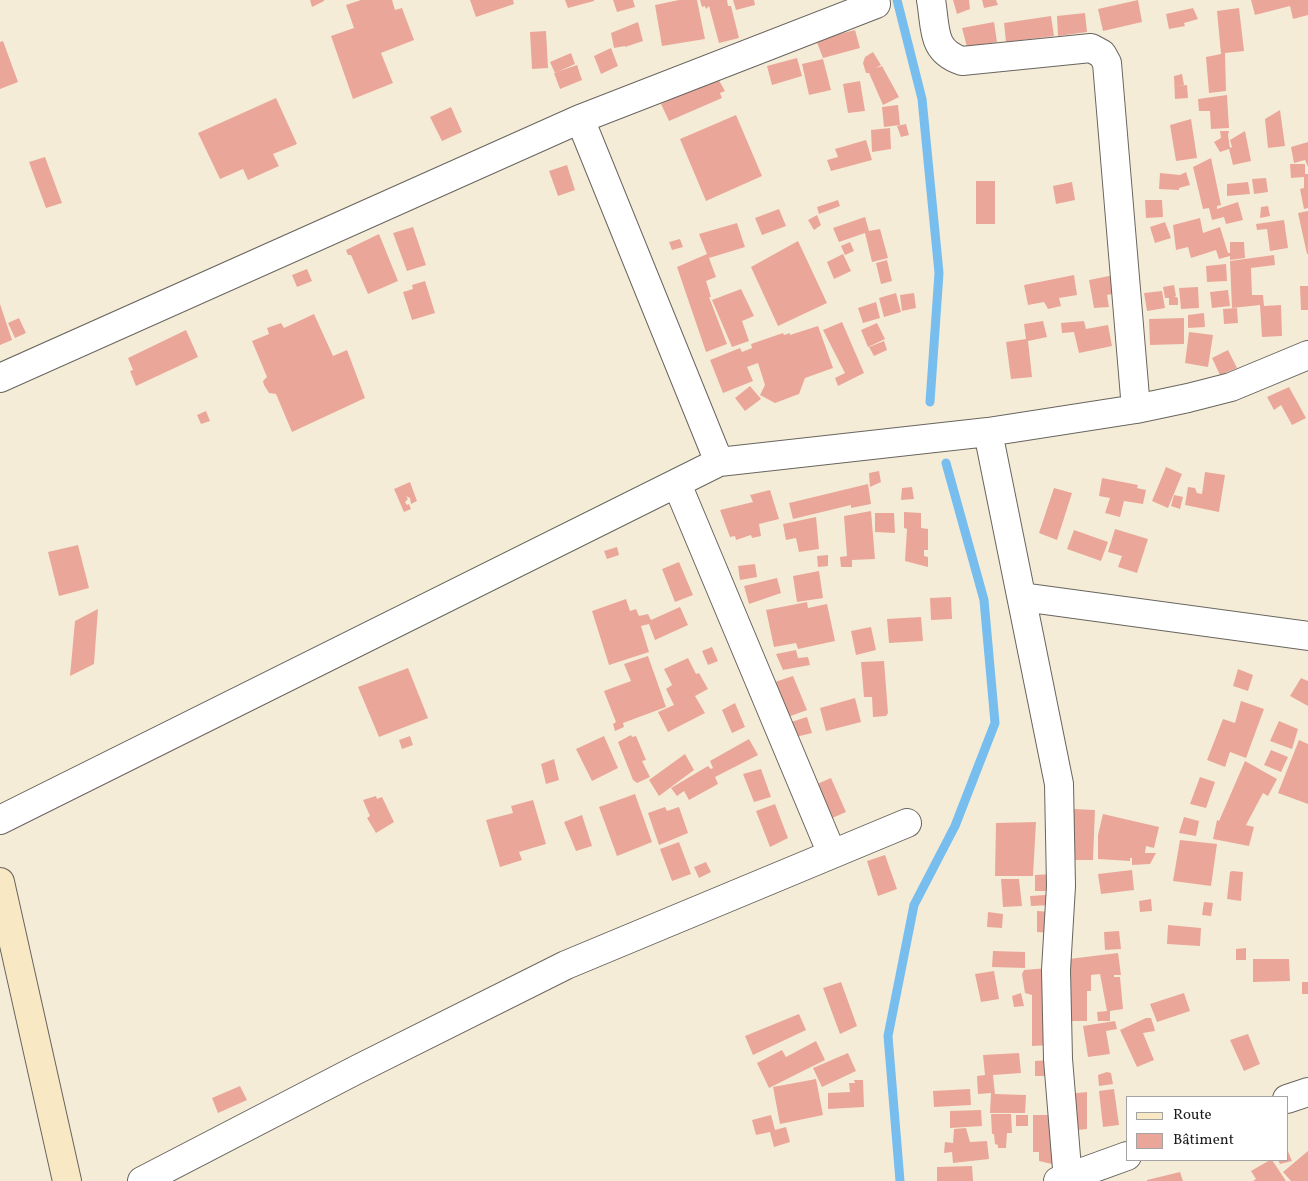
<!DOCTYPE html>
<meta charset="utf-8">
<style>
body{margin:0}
#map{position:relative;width:1308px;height:1181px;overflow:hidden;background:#f5ecd8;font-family:Vollkorn,serif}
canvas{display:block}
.legend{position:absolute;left:1126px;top:1096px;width:162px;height:65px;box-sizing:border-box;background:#fff;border:1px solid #a4a4a4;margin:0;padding:6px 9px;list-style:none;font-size:15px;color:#1c1c1c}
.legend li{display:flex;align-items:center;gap:10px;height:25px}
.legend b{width:25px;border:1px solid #a4a4a4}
</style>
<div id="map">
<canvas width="1308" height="1181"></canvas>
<ul class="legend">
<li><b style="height:6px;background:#f8e8c3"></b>Route</li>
<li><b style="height:14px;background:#eaa799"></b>Bâtiment</li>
</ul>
</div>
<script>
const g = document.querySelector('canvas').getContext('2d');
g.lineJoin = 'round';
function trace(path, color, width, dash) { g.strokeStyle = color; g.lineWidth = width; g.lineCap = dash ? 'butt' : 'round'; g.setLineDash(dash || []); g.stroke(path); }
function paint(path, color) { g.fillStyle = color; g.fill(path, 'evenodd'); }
trace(new Path2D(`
 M897 0 922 99 939 273 930 402
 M900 1181 888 1036 914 905 955 826 995 723 984 600 946 463`), '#77beef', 9);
paint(new Path2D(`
 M310 0H324V1L312 7Z
 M361 0H392L395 10 402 8 414 40 381 53 393 83 353 99 331 36 354 28 346 5Z
 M470 0H513L514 4 476 17Z
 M565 0H594V1L568 8Z
 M613 0H633L635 7 617 12Z
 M679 0H697L705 39 662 46 655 5Z
 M700 0H727L728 6H731L739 38 719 43 709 6 706 9 705 6 702 7Z
 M733 0H754L755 5 736 10Z
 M953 0H969L970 9 957 14Z
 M982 0H996L998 5 984 8Z
 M1138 0 1142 22 1103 31 1098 9Z
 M1251 0H1308V15L1293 19 1290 6 1255 15Z
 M1193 8 1198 19 1184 23 1185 26 1169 29 1166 14Z
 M1239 8 1244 51 1225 53 1226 91 1209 93 1206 57 1221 54 1217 11Z
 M1085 13 1087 32 1058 36 1057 16Z
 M1051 16 1054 36 1006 42 1004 23Z
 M638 22 643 41 625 47V46L614 48 611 33Z
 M994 22 997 42 967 47 962 28Z
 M855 30 860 48 823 58 816 40Z
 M546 31 548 68 532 69 530 32Z
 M3 41 18 82 0 89V42Z
 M611 48 618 66 601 74 594 56Z
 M873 52 881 65 876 68 882 66 899 97 883 105 869 73H866L863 63 865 57Z
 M571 53 575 64 555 73 550 62Z
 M797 58 802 76 772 85 767 66Z
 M823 59 831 90 809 95 802 64Z
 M577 65 582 80 560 89 554 73Z
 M1182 74 1184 85 1176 86 1187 85 1188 98 1175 99 1174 76Z
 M717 77 725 91 720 93 722 98 669 121 661 104Z
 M860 81 865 111 848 113 843 84Z
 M1227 95 1229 128 1211 129 1210 111H1199L1198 99Z
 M276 98 297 144 273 154 279 166 248 180 243 169 220 179 198 133Z
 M898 105 900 125 884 127 882 107Z
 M451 107 462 132 442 141 430 117Z
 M1280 110 1285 146 1268 148 1265 119Z
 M736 115 762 176 706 201 680 139Z
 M1191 119 1197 158 1176 161 1170 125Z
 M906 124 909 135 901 137 897 126Z
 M890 128 891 149 872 152 871 130Z
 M1220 131H1229L1228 135 1230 148 1232 147 1230 140 1245 131 1251 161 1233 165 1229 149 1220 152 1214 142 1221 138Z
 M866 140 872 160 831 171 827 160 838 157 835 149Z
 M1308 142V167L1305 160 1294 163 1291 147Z
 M45 157 62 203 46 208 29 162Z
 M1211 158 1221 205 1217 206V209L1238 202 1243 220 1226 224 1224 217 1212 220 1209 208 1203 209 1193 167Z
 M1290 164H1305V174H1308V208L1304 209 1300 189 1304 188V177L1291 178Z
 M567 165 575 190 558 196 549 171Z
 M1186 172 1190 185 1179 188V190L1159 189 1160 173 1180 175Z
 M1266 178 1268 192 1254 194 1252 179Z
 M976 181H995V224H976Z
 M1072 182 1075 200 1056 204 1053 186Z
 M1248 182 1250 194 1227 196V184Z
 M838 200 840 206 819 214 817 207Z
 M1145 200H1162L1163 217 1146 218Z
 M1268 206 1270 216 1260 218 1261 207Z
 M779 209 786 226 762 235 755 218Z
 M1308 211V254H1307L1298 213Z
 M817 215 821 225 814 230 808 220Z
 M865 217 869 231 880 229 888 258 872 262 865 233 839 242 833 228Z
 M1200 218 1203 233 1220 227 1228 253H1230V242H1244L1245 258 1230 260V256L1219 259 1216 250 1191 258 1188 247 1176 250 1173 225Z
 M1284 220 1288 248 1270 251 1267 229 1257 230 1256 224Z
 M1165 222 1171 238 1155 243 1150 227Z
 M737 223 745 247 709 258 716 277 706 281 711 297H709L727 344 706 352 677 267 707 254 699 234Z
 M413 227 426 265 407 271 393 233Z
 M379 234 398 281 368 294 351 255H348L346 250Z
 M680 239 683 247 672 250 669 242Z
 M798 241 827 303 778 326 751 267Z
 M850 242 854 251 845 255 841 246Z
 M843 254 851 271 834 279 827 262Z
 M1274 255 1275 265 1251 268 1252 295H1263L1264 306 1281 305 1282 336 1262 337 1260 305 1232 308 1230 261Z
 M887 260 892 281 881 284 876 263Z
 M1226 264 1227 281 1207 282 1206 266Z
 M307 269 312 281 297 287 292 275Z
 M1119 274 1122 292 1107 295 1109 307 1094 308 1089 280Z
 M1074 275 1077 295 1059 298 1061 306 1048 309 1044 302 1028 305 1024 285Z
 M425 281 435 313 412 320 403 292 413 289 412 285Z
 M1174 285 1176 296H1174L1178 298V305H1169V298H1165L1163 287Z
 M1300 286H1308V310H1301Z
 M1198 287 1199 308 1181 309 1179 288Z
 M741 289 754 316 742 321 749 341 732 347 712 300Z
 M1228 290 1230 306 1212 308 1210 292Z
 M1162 291 1165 308 1147 311 1144 293Z
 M896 293 901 312 884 317 879 298Z
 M914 293 916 308 902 311 900 295Z
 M876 302 880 318 863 323 858 308Z
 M0 304 12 340 0 345Z
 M1237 308 1238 323 1224 324 1223 309Z
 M1204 313 1205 327 1188 328V315Z
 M314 314 333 356 347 350 365 398 292 432 276 394 269 393 264 385 263 381 267 377 252 341 269 334 267 328 281 323 284 328Z
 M19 318 26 333 15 338 8 323Z
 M1184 318V344L1150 345 1149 319Z
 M1043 321 1047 337 1028 341 1032 377 1011 379 1006 342 1026 339 1024 324Z
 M1084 321 1086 329 1108 325 1112 346 1079 353 1074 332 1062 333 1061 323Z
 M842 322 864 373 838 386 835 378 845 373 823 330Z
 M877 323 885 339 868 347 861 330Z
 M818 326 833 368 805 378 799 394 775 403 760 395 765 385 758 363 747 367 753 381 723 393 710 360 740 348 742 352 752 348 751 344 783 333 784 335 790 333V335Z
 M186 330 198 357 136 386 130 371 133 370 128 358Z
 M1189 332 1213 335 1208 367 1185 363Z
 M884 341 887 350 874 356 869 347Z
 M1228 350 1237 368 1220 375 1212 358Z
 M750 386 761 399 745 411 735 398Z
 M1289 387 1306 418 1292 425 1281 405 1274 410 1267 397Z
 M206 411 210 421 201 424 197 415Z
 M1166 467 1182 474 1168 508 1152 501Z
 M879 471 881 482 870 487 869 473Z
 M1205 472 1225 475 1219 512 1185 505 1188 487 1195 488 1197 493 1202 494Z
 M1102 478 1138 485 1137 488 1146 490 1143 504 1124 501 1120 517 1105 513 1110 498 1099 496Z
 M410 482 417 501 411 504 410 498 406 496 408 499 405 502 407 505 409 504 411 509 404 512 394 489Z
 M868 484 871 504 851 508V505L793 519 789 503Z
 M912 487 914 499 901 500 902 488Z
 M1054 488 1072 493 1057 540 1039 533Z
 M770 490 779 519 759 524 761 536 752 538 751 535 736 540 735 536 730 537 720 510 753 502 750 495Z
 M1174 495 1183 497 1180 509 1171 506Z
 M871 511 875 559 852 560V567H841L840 557 847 556 844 516Z
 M904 512 921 513V528L928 529V550H924V556L928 557V567L905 561 907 529 904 528Z
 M875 513H894L895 533 875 532Z
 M816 517 819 549 799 552 796 538 786 540 783 524Z
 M1115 529 1148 539 1137 573 1118 567 1122 556 1108 552Z
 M1074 530 1108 542 1101 561 1067 549Z
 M78 545 89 588 59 596 48 552Z
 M617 547 619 555 607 559 604 551Z
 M828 555V566L818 567 817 556Z
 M679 562 693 595 675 602 662 569Z
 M755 564 757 577 740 580 738 566Z
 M819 571 823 598 797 602 793 576Z
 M777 578 781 593 749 604 744 586Z
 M951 597 952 619 931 620 930 598Z
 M626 599 630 611 636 609 639 616 648 614 651 620 680 607 688 625 655 640 649 624 641 626 649 652 609 665 592 611Z
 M807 602 808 608 827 604 835 641 798 649 796 643 774 647 766 610Z
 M98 609 94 664 70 676 75 621Z
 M921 617 923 641 889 643 887 619Z
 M871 627 876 650 856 655 851 631Z
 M712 647 718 661 708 665 702 651Z
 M796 650 798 658 808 657 810 665 783 670 776 654Z
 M648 656 666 707 623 723 624 727 615 731 613 724 616 722 604 691 631 681 624 664Z
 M688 658 696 674 699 673 708 689 695 696 705 713 668 732 658 712 674 705 666 689 672 685 664 669Z
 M884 661 888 713 886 716 873 717 872 697H864L861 662Z
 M408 668 428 718 379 737 358 687Z
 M1238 669 1253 675 1248 691 1233 686Z
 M793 676 807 710 788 717 775 682Z
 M1301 678 1308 681V706L1290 696Z
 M855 698 861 722 826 731 820 708Z
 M1241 701 1264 709 1246 758 1230 752 1225 767 1207 760 1223 719 1235 723Z
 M735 703 745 727 732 733 722 710Z
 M807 717 812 733 796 737 791 722Z
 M1279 721 1298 729 1292 749 1270 741Z
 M631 735 632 737 636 736 646 760 642 761 650 777 637 783 633 780 618 742Z
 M410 736 413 745 402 749 399 740Z
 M604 736 618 768 592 781 576 749Z
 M749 739 758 755 715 777 718 784 689 800 684 791 677 796 671 788 708 766 711 769 713 768 710 761Z
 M1299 740 1308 744V804L1278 793Z
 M1271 750 1288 757 1281 772 1264 765Z
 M685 754 694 770 659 796 649 780Z
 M554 759 559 780 546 784 541 764Z
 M1245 761 1277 779 1268 796 1263 793 1246 825 1254 827 1249 846 1213 839 1217 820 1219 821Z
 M761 769 771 797 754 802 743 774Z
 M1200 777 1215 782 1206 808 1190 804Z
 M831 778 846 812 830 819 817 784Z
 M635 794 652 842 617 856 599 807Z
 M376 796 377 799 382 797 394 822 376 833 367 818 370 816 363 800Z
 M533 800 546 844 519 852 522 860 500 867 486 820 513 813 511 806Z
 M775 804 788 838 770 847 756 811Z
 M665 807 667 811 679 807 688 833 659 845 648 813Z
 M1073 809 1095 810 1093 860H1071Z
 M1103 814 1159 827 1154 848 1146 846 1145 853H1156L1150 864 1132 865V858H1130V861L1098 859V835Z
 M582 815 592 846 576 851 564 822Z
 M1184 817 1199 821 1196 836 1179 833Z
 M1036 822 1033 876H995L996 823Z
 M1180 840 1217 844 1211 886 1173 881Z
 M679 842 691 874 672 881 660 849Z
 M885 855 897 889 878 896 867 861Z
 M706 862 711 872 699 878 694 867Z
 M1132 870 1134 890 1101 894 1098 874Z
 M1232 871 1243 872 1241 901 1227 899 1230 872Z
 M1054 874 1053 891H1035V875Z
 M1001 879H1019L1022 906 1003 907Z
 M1045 895 1049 897 1050 905 1031 906 1030 896Z
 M1151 899 1152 911 1140 912 1139 901Z
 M1204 902 1213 903 1211 916 1202 915Z
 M1037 911 1052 912V933L1037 932Z
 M988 912 1003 914 1002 928 987 927Z
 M1168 925 1201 928 1200 946 1167 944Z
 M1119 931 1121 949 1105 950 1104 932Z
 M1246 948V960H1236V949Z
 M993 951 1025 952V968L992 967Z
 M1118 953 1121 975H1114V977H1120L1123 1009 1110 1011V1021H1098L1097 1012 1107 1011 1100 974 1091 975V991H1087V1021H1071L1069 959Z
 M1253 959H1289L1290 981 1253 982Z
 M1048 968 1051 1045 1032 1046V995L1025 993 1022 974 1024 970Z
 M994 971 999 999 981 1002 975 974Z
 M841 982 857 1026 840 1034 823 988Z
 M1302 982H1308V994H1302Z
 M1021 993 1024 1006 1014 1007 1012 996Z
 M1184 993 1190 1011 1157 1022 1150 1004Z
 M799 1014 806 1030 753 1055 745 1036Z
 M1146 1018H1151L1154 1027 1155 1031 1143 1033 1154 1060 1137 1067 1120 1030Z
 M1115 1021 1117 1029 1106 1031 1110 1054 1088 1057 1083 1026Z
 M1248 1034 1260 1064 1244 1071 1230 1040Z
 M816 1041 825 1060 769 1088 757 1063 782 1050 786 1057Z
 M848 1053 856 1071 822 1087 813 1068Z
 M1019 1053 1021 1073 993 1075 995 1094 1026 1095 1025 1113H990L991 1093 978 1094 977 1076 985 1075 983 1055Z
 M1050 1060V1076H1035V1061Z
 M1107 1072 1111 1073 1113 1084 1099 1086 1098 1075Z
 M816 1079 823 1115 780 1124 773 1087Z
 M854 1080H863L864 1107 828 1109V1093L850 1092 849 1083H855Z
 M240 1086 247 1100 218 1113 212 1098Z
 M970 1089 971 1105 934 1107 933 1091Z
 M1114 1089 1119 1125 1103 1127 1099 1091Z
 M1087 1092V1129L1067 1131 1068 1094Z
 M981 1110 982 1126 950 1128V1111Z
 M991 1114H1011L1012 1133H1007L1006 1148H998V1145L995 1144 994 1134H992Z
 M771 1115 775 1130 786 1127 790 1142 774 1147 770 1132 756 1135 752 1120Z
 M1016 1115H1028V1126H1016Z
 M1033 1115H1053L1052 1164 1039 1161V1152H1033Z
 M966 1128 970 1142 987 1141 989 1159 953 1163 952 1152 944 1153 945 1142 953 1143 954 1129Z
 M1287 1149 1292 1161 1280 1164 1278 1160H1287Z
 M1308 1151V1181H1291L1283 1172Z
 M1270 1160H1272L1286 1181H1253L1256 1179 1251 1171Z
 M972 1166 973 1181H937V1167Z
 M1180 1172 1183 1181H1147V1180Z`), '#eaa799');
const street = new Path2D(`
 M931 0C936 28 931 51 962 61L1091 48 1102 54 1107 63 1136 409
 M580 119 719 462
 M0 378 580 119 876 4
 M988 432 1059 784 1061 886 1056 970 1058 1059 1068 1181
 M677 484 832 854
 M1022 597 1308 636
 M0 820 719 462 988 432 1136 409 1188 398 1231 387 1308 355
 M1287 1099 1308 1092
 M142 1181 358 1069 566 965 907 823
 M1058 1181 1127 1156`);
const secondary = new Path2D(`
 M0 882 67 1181`);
trace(street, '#68655e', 30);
trace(secondary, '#68655e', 30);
trace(street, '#fff', 28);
trace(secondary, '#f8e8c3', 28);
</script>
